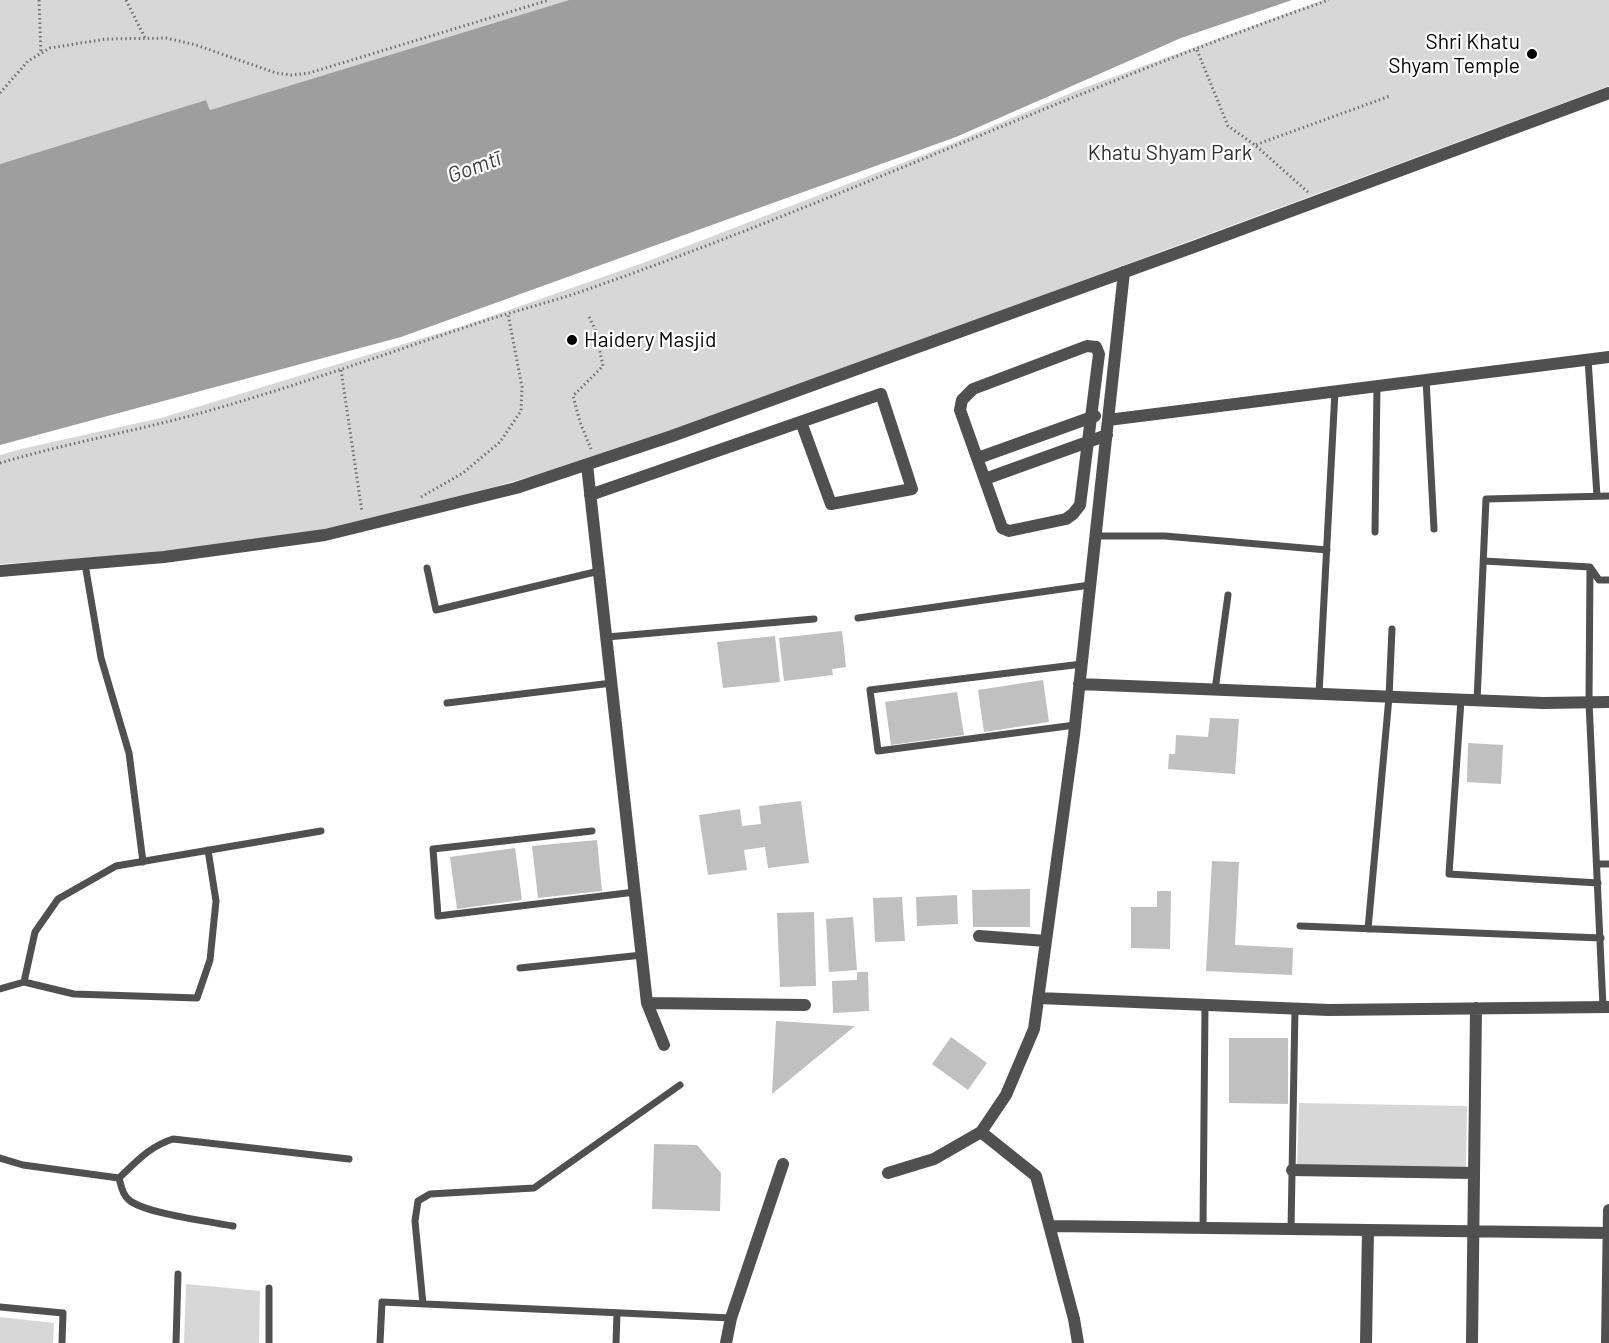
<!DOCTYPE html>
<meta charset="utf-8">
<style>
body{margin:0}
canvas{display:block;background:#fff}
</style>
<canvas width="1609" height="1343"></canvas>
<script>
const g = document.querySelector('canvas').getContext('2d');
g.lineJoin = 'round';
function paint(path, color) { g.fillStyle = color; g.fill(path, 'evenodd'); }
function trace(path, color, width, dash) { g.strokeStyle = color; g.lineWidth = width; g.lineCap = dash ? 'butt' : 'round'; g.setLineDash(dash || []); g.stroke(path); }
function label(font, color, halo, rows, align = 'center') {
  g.font = font + ' Barlow,sans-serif'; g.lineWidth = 4.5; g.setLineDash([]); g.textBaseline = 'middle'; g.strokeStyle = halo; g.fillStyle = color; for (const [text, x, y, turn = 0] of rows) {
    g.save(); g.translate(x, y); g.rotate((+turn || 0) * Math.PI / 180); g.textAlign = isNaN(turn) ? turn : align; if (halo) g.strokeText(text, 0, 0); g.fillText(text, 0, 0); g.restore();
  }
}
paint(new Path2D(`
 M0 0H569L210 110 206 100 0 164Z
 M1323 0H1609V86L854 365 582 462 483 490 317 531 161 553 0 564V455L21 449 161 418 466 325 643 263 941 148 1078 90Z
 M1299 1103 1467 1106 1466 1168 1297 1165Z
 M186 1284 260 1291 259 1343H184Z
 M0 1317 54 1323 53 1343H0Z`), '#d7d7d7');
paint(new Path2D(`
 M569 0H1292L1181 38 956 137 401 337 0 445V164L206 100 210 110Z`), '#9e9e9e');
paint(new Path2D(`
 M842 631 846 667 832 669 833 675 784 681 779 638Z
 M775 636 780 682 723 688 717 642Z
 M1043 680 1049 722 984 732 978 690Z
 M957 692 964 735 891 745 885 702Z
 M1210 718 1239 719 1235 774 1168 769 1169 754H1175L1176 735 1208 737Z
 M1468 743 1503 745 1501 784 1467 782Z
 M801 801 809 863 768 868 765 847 744 850 747 870 708 875 699 815 740 809 742 826 761 824 759 806Z
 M597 840 602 891 538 898 532 846Z
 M515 848 522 900 457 909 450 857Z
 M1212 861 1239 862 1235 945 1293 948 1292 975 1206 971Z
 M1030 889V927H973L972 890Z
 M1157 891H1171L1170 949 1131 948V907H1157Z
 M957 895 958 924 917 926 916 897Z
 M902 897 905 941 875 942 873 898Z
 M814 912 816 986 780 987 777 913Z
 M853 917 857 970 829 972 826 919Z
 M857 972H868L869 1011 833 1013 832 981 857 980Z
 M776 1021 855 1026 772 1094Z
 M951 1037 987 1063 968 1090 932 1064Z
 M1229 1038H1288V1104L1229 1103Z
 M654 1144 697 1145 721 1173 720 1211 652 1209Z`), '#c0c0c0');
trace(new Path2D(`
 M39 0 41 54
 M126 0 145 38
 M1197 50 1228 126 1255 145
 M0 93 28 61 50 48 106 39 166 38 196 45 276 73 291 75 309 73 549 0
 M1308 192 1255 145 1390 96
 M589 317 595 329 603 366 573 396 580 422 591 449
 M341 370 362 512
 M0 463C61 445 124 433 186 417 283 391 379 356 475 324 516 310 557 301 597 286 844 199 1081 86 1329 0
 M421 497 463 473 500 442 521 411 522 387 508 314`), '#727272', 3, [1.5, 3]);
trace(new Path2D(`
 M1588 359 1597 496
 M1426 379 1434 529
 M1375 532 1377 386
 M1096 536H1165L1327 550
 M1484 561 1590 567 1599 580H1609
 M85 564 101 658 129 753 143 862
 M1590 567 1589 702 1603 1007
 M427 568 436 610 599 571
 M858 618 1090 585
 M607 637 814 619
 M1215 690 1228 595
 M1319 694 1335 391
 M1461 700 1449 874 1598 883
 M1477 701 1486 499 1609 496
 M447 703 612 683
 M1075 725 878 751 870 690 1082 664
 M592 831 433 849 438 916 635 892
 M1597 864H1609
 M1300 926 1601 938
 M1368 929 1389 697 1392 629
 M520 968 642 955
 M24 982 74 994 197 998 210 960 216 901 208 850
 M0 989 24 982 35 932 58 899 116 866 321 831
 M0 1158 23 1165 119 1178C121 1185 122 1194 128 1199 141 1213 212 1222 233 1226
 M119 1178C136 1162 150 1146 173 1139L349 1159
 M1203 1228 1205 1005
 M1291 1229 1295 1009
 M423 1304 415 1221 418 1201 430 1194 534 1188 680 1085
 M0 1307 63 1313 62 1343
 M176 1343 178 1274
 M269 1343V1288
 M380 1343 382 1302 731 1318
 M616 1343 617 1313`), '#505050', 7);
trace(new Path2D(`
 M1087 346 1096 347 1099 354 1080 505 1073 514 1066 519 1009 531 1002 528 960 410 962 400 973 389Z
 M1108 420 1609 357
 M978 458 1095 416
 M587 465 647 1003 664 1045
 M985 479 1107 435
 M590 495 881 394 912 489 831 504 801 422
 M1079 684 1543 703 1609 702
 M979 936 1046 941
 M1038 998 1329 1010 1609 1007
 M647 1003 805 1005
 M981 1132 1036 1176 1074 1319 1078 1343
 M1292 1170 1474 1173
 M888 1173 934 1159 981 1132 1006 1095 1034 1029 1074 735 1124 272
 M1050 1226 1609 1233
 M726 1343 731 1318 783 1164
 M1366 1343 1368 1230
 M1472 1343 1476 1008
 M1607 1343 1609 1210`), '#505050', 12);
trace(new Path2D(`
 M0 571 164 557 325 535 516 488 672 436 1199 245 1609 93`), '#505050', 12);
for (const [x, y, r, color] of [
 [1532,54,6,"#000"],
 [572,340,6,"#000"]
]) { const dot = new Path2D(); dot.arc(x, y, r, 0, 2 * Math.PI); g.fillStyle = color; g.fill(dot); trace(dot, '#fff', 2); }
label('21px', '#000', '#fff', [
 ["Shri Khatu",1520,42],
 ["Shyam Temple",1520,66],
 ["Haidery Masjid",584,340,"left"]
], 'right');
label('21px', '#2e2e2e', '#fff', [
 ["Khatu Shyam Park",1170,153]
]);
label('italic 22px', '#3f3f3f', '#fff', [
 ["Gomtī",474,167,-20]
]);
</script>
